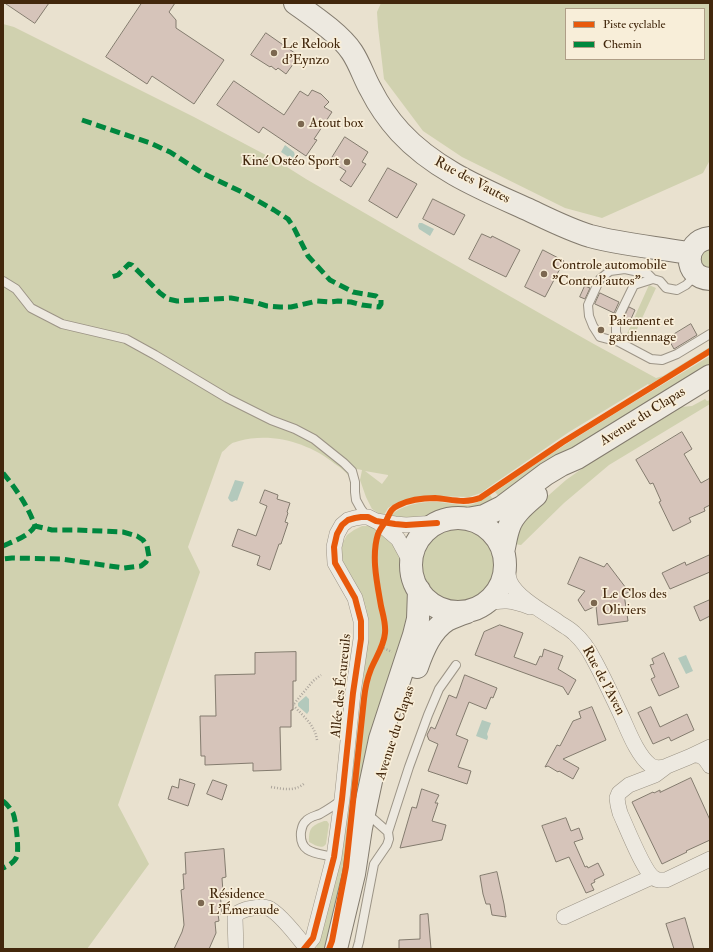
<!DOCTYPE html>
<meta charset="utf-8">
<style>
body{margin:0}
#map{position:relative;width:713px;height:952px;overflow:hidden;background:#e9e1cf;font-family:"IM FELL Double Pica",serif}
canvas{display:block}
.frame{position:absolute;inset:0;border:4px solid #42270c;pointer-events:none}
.legend{position:absolute;left:565px;top:8px;width:140px;height:52px;box-sizing:border-box;background:#f8eed9;border:1px solid #af9e87;margin:0;padding:5px 7px;list-style:none;font-size:12px;color:#42270c}
.legend li{display:flex;align-items:center;gap:8px;height:20px}
.legend b{width:20px;border:1px solid #af9e87}
</style>
<div id="map">
<canvas width="713" height="952"></canvas>
<div class="frame"></div>
<ul class="legend">
<li><b style="height:5px;background:#e8590c"></b>Piste cyclable</li>
<li><b style="height:5px;background:#00873e"></b>Chemin</li>
</ul>
</div>
<script>
const g = document.querySelector('canvas').getContext('2d');
g.lineJoin = 'round';
function paint(path, color) { g.fillStyle = color; g.fill(path, 'evenodd'); }
function trace(path, color, width, dash) { g.strokeStyle = color; g.lineWidth = width; g.lineCap = dash ? 'butt' : 'round'; g.setLineDash(dash || []); g.stroke(path); }
function label(font, color, halo, rows, align = 'center') {
  g.font = font + ' "IM FELL Double Pica",serif'; g.lineWidth = 3.5; g.setLineDash([]); g.textBaseline = 'middle'; g.strokeStyle = halo; g.fillStyle = color; for (const [text, x, y, turn = 0] of rows) {
    g.save(); g.translate(x, y); g.rotate((+turn || 0) * Math.PI / 180); g.textAlign = isNaN(turn) ? turn : align; if (halo) g.strokeText(text, 0, 0); g.fillText(text, 0, 0); g.restore();
  }
}
paint(new Path2D(`
 M381 3H710V160L703 173 602 218 565 208 462 157 423 131 384 79 378 27 377 12ZM566 9H704V59H566Z
 M3 24 14 27 194 117 279 162 306 179 413 241 592 343 656 378 663 376 710 347V349L649 385 648 384 569 432 489 487 481 493 469 497 430 496 409 499 393 505 388 508 384 515 390 516C401 505 424 501 439 502 449 503 458 505 467 505 475 505 483 499 490 495L496 504 463 510 454 509 425 518 411 519 383 516 372 509 366 497 360 480 362 470 357 469 350 479C347 472 341 468 335 464 309 443 272 432 239 441 237 442 233 442 231 444 228 446 225 450 222 452L188 547 200 572 118 805 149 864 87 949H3ZM365 471 388 475V476L382 484Z
 M710 247V270L701 265 700 252Z
 M649 285 656 288 632 340 626 336Z
 M710 356V368L502 500 495 492C564 443 637 400 710 356Z
 M705 399 707 401 710 400V404L609 465 564 503 521 545 514 544 515 535 533 509 566 480 597 458 680 407 692 406Z
 M419 565a40 40 0 1 1 80 0a40 40 0 1 1-80 0Z
 M362 526H373L383 529 402 556 403 573 406 585 412 598 330 949H316L337 869 348 802 354 761 368 637 339 558 343 542 347 535 354 530Z
 M324 821H327L329 824 326 844C322 850 315 845 309 842 309 828 311 826 324 821Z`), '#d0d1af');
paint(new Path2D(`
 M285 145 294 152 295 156 293 160 281 152Z
 M419 223H422L434 229 430 236 419 229 418 226Z
 M235 480 244 482 237 501 236 500 232 502 230 501 228 498Z
 M686 655 693 671 686 674 678 658Z
 M306 696 309 699V711L307 714 298 706V703Z
 M482 720 491 723 487 734 488 737 487 740 476 736Z`), '#b3c9bc');
const building = new Path2D(`
 M5 3H49L35 23Z
 M142 3H175L169 12 176 20V28L224 60 194 104 152 76 147 84 106 57Z
 M266 33 299 56 286 74 278 68 276 70 271 66 270 67 251 55Z
 M234 81 284 115 300 91 308 96 312 90 321 94 329 102 324 107 332 112 314 139 317 140 306 156 263 127 259 133 217 105Z
 M345 137 368 152 362 162 366 164 351 187 340 180 346 171 330 161Z
 M388 168 417 184 397 218 369 201Z
 M433 199 465 215 454 235 423 219Z
 M482 234 491 238 492 236 520 250 506 277 469 259Z
 M543 250 564 261 545 297 525 287Z
 M585 286 590 288 585 299 580 297Z
 M600 293 619 302 614 313 595 304Z
 M629 307 635 310 630 321 624 318Z
 M691 324 697 335 674 349 668 338Z
 M682 432 692 449 684 454 701 483 710 478V505L704 508 705 511 689 518 691 522 673 531 659 502 661 501 653 483 650 484 636 460Z
 M265 490 278 495 277 499 290 503 287 512 288 513 285 522 288 523 281 544H279L270 570 257 565 260 556 232 546 238 529 256 536 267 506 260 503Z
 M710 555V572L670 589 662 573 685 562 686 565Z
 M580 557 604 567 607 563 629 592 624 594 628 621 598 625 596 606 585 611 578 600 585 591 568 584Z
 M710 600V616L700 621 694 607Z
 M500 625 523 633 514 657 536 665 540 656 542 657 544 649 563 656 558 669 576 680 568 695 563 687 475 655 484 632Z
 M296 652V681H293V710H291V727H280L281 770 253 771V763L205 765V756H201L200 716H216L215 675 255 674V653Z
 M664 653 679 687 659 696 651 679 655 677 650 665 654 664 652 659Z
 M465 675 497 688 493 698 491 697 486 709 469 702 456 735 468 740 458 767 471 771 467 784 428 771 438 744 429 740 427 735 431 727 435 729 449 695 456 698Z
 M592 707 606 740 563 759 579 768 573 779 559 771 558 772 548 766 545 767 557 745 560 746 573 721 581 718 579 712Z
 M651 707 660 727 687 714 694 730 671 741 669 737 653 744 638 713Z
 M691 778 710 820V840L686 851 687 852 662 864 632 802 653 792 654 793 660 790V792Z
 M180 779 195 784 188 806 168 799 172 786 178 788Z
 M213 780 227 785 222 800 207 794Z
 M422 789 439 795 435 803H438L432 821 446 825 442 840 400 848 412 807 416 808Z
 M566 818 571 831 579 828 583 839 574 842 585 867 587 866 588 868 598 863 604 875 594 880 595 882 591 884 594 890 586 893 569 857 556 862 542 826Z
 M224 849 226 877 222 878 223 892H220L222 914H218L219 921 215 922 216 933 209 949H174L182 932 184 925 181 890 184 889 183 874H186L185 853Z
 M497 872 504 904 506 917 492 915 490 904H486L483 894 480 876Z
 M428 914 431 949H399V940L420 939V915Z
 M685 918 694 949H674L666 924Z`);
paint(building, '#d6c4ba');
trace(building, '#837b6e', 1);
const lane = new Path2D(`
 M696 275 686 285 677 290 666 288 660 281 653 279 634 285 616 322V332L619 342 651 359 662 360 677 354 710 334
 M3 281 16 289 31 308 62 324 126 339 155 355 227 398 271 420 295 429 314 439 344 463 352 471 355 482V492L356 500 361 509 367 517
 M619 342 600 337 593 326 589 316 588 305 600 279 610 271 625 269 648 274 653 279
 M388 832 409 767 428 715 439 689 456 665
 M334 857C317 853 299 854 301 832 302 828 302 824 306 821 309 817 315 816 320 814 327 810 334 806 341 800
 M357 949 359 942 374 864 387 845 389 839 388 832 371 817`);
const street = new Path2D(`
 M377 521 398 539 411 563
 M505 564C507 570 508 576 510 582 518 598 542 611 557 621 562 625 569 628 574 633 582 640 589 650 594 660 604 678 612 696 621 715 628 730 637 755 650 765 655 769 661 768 667 766
 M484 604C503 599 512 600 530 607
 M710 747 689 757 667 766 655 775 629 785 619 793 617 798 618 805 620 813C626 826 644 872 654 878 658 881 661 880 666 880L710 859
 M695 755C703 755 706 760 710 766
 M564 917 652 877
 M236 949 235 918C237 912 241 911 247 909 253 908 262 906 268 908 278 912 298 937 305 946
 M304 949 313 938 334 857 342 799 353 693 361 639V621L355 598 335 563 334 547 337 534 342 525 348 520 355 518 361 517H368L376 521 395 524 406 525 437 523`);
const secondary = new Path2D(`
 M295 3C313 16 340 34 352 52 360 64 364 78 371 90 378 104 390 121 400 132 436 171 485 190 531 211 550 220 570 230 590 236 620 244 652 247 682 252L690 254
 M710 238C683 241 683 278 710 279
 M411 565a47 47 0 1 1 94 0a47 47 0 1 1-94 0Z
 M467 519 484 516 502 507 546 474 561 465 577 458 710 376
 M503 552C505 544 506 535 509 527 513 514 526 504 536 495
 M417 667C423 650 431 630 447 620 453 617 461 614 467 612
 M336 949 354 874 361 828 380 739 394 696 414 635 418 619 419 590`);
trace(lane, '#9c9486', 10);
trace(street, '#9c9486', 16);
trace(secondary, '#837b6e', 24);
trace(new Path2D(`
 M381 647 392 652
 M317 740C315 725 303 716 293 705L313 681 321 675
 M271 787C284 789 294 792 305 783`), '#ada69d', 2.5, [1, 2]);
trace(lane, '#ede9e0', 8);
trace(street, '#ede9e0', 15);
trace(secondary, '#ede9e0', 22);
trace(new Path2D(`
 M82 120 150 143 170 152 204 174 242 192 274 210 288 219 294 228 308 256 330 280 353 292 376 296 381 300V304L379 307 362 305 351 302 338 301 329 302 317 301 291 307H280L267 306 254 302 231 298 177 301 168 299 160 293 132 265 129 264 118 275 109 278
 M3 473C16 489 28 506 35 526L52 530H77L123 532 137 536 143 540 147 546 149 557 146 562 141 566 124 568 61 559 12 558 3 559
 M3 546C14 541 29 536 35 526
 M3 801C7 804 10 808 13 813 16 820 19 848 17 856 15 862 8 866 3 868`), '#00873e', 5, [10, 5]);
trace(new Path2D(`
 M304 949 313 938 334 857 342 799 353 693 361 639V621L355 598 335 563 334 547 337 534 342 525 348 520 355 518 361 517H368L376 521 395 524 406 525 437 523
 M329 949 332 941 346 867 364 699C365 689 367 679 371 669 376 657 384 646 385 633 386 624 383 615 381 606 377 583 371 556 378 534 380 529 383 525 386 521 390 513 390 509 399 505 409 500 424 498 435 498 450 499 465 504 480 498L563 442 710 351`), '#e8590c', 6);
for (const [x, y, r, color] of [
 [274,53,4,"#7c6850"],
 [301,124,4,"#7c6850"],
 [347,162,4,"#7c6850"],
 [544,274,4,"#7c6850"],
 [601,330,4,"#7c6850"],
 [594,603,4,"#7c6850"],
 [201,903,4,"#7c6850"]
]) { const dot = new Path2D(); dot.arc(x, y, r, 0, 2 * Math.PI); g.fillStyle = color; g.fill(dot); trace(dot, '#f8eed9', 1.5); }
label('14px', '#42270c', '#f8eed9', [
 ["Le Relook",282,45],
 ["d'Eynzo",282,61],
 ["Atout box",309,124],
 ["Kiné Ostéo Sport",339,162,"right"],
 ["Controle automobile",552,266],
 ["\"Control'autos\"",552,282],
 ["Paiement et",609,322],
 ["gardiennage",609,338],
 ["Le Clos des",602,595],
 ["Oliviers",602,611],
 ["Résidence",209,895],
 ["L'Émeraude",209,911]
], 'left');
label('14px', '#42270c', '#f8eed9', [
 ["Rue des Vautes",472,181,28],
 ["Avenue du Clapas",643,417,-32],
 ["Rue de l'Aven",603,681,62],
 ["Allée des Écureuils",342,686,-84],
 ["Avenue du Clapas",396,733,-72]
]);
</script>
